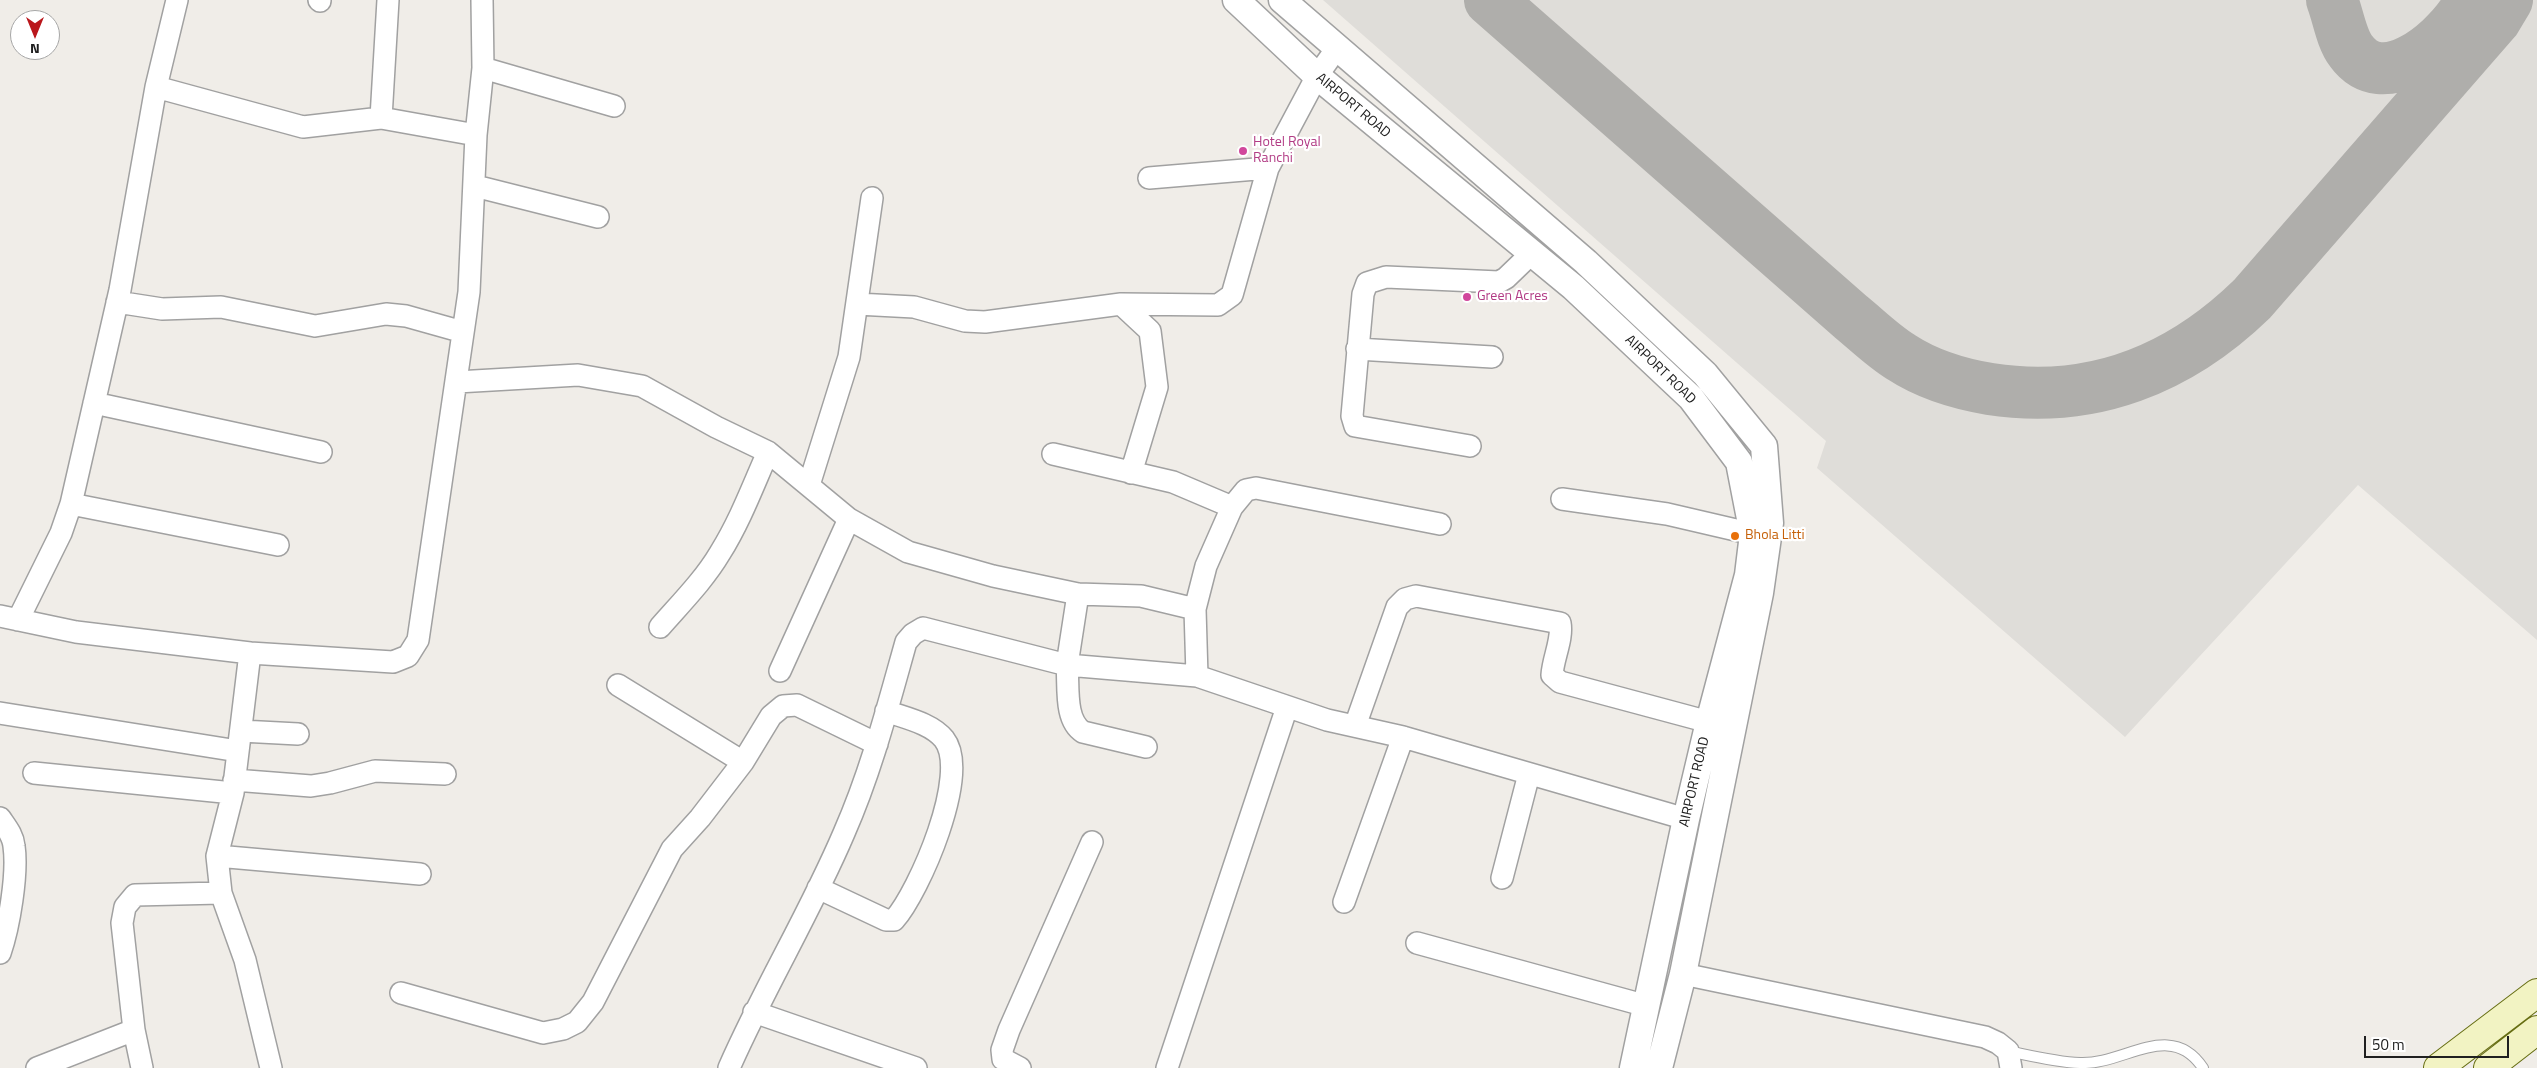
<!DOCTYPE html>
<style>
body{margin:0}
#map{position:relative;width:2537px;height:1068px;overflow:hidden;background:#f0ede8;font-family:"Titillium Web",sans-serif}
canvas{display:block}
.north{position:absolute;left:10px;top:10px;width:50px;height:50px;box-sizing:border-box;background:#fff;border:1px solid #a6a6a6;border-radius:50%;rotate:180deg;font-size:14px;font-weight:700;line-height:20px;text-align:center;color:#202020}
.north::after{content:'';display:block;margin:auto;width:18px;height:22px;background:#ba171c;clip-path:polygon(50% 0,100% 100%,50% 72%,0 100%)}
.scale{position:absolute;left:2364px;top:1036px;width:145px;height:22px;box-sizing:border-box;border:2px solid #202020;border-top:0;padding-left:6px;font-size:15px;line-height:18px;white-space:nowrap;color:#202020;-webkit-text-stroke:4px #fff;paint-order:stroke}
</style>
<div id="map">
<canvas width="2537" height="1068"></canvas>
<div class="north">N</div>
<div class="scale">50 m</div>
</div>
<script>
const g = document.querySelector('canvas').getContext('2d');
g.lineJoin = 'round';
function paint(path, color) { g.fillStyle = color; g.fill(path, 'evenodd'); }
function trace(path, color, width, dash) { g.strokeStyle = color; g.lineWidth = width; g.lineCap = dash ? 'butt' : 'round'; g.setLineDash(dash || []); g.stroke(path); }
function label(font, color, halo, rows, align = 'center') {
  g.font = font + ' "Titillium Web",sans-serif'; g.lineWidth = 4.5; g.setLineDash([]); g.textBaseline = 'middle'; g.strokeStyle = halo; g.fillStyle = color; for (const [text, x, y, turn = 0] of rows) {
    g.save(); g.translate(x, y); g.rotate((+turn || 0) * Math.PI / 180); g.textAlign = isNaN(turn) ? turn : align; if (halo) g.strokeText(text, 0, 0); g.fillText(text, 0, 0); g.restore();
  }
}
paint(new Path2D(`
 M1323 0H2537V640L2358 485 2125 737 1817 468 1826 441Z`), '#dfddd9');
trace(new Path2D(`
 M1490 0 1851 317C1867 330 1883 346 1901 357 1927 374 1960 384 1990 389 2092 405 2180 369 2252 299L2495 20 2507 0
 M2332 0C2338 15 2341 38 2351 51 2383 95 2441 45 2462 15`), '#afaeab', 52);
const service = new Path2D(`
 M2008 1051C2032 1056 2056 1062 2080 1063 2124 1065 2171 1019 2203 1068`);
const minor = new Path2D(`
 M319 0 320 1
 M483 68 614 106
 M156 87 303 127 381 118 476 135
 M381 118 388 0
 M1149 178 1268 168 1317 76 1337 48
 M475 186 598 217
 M117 302 162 309 221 307 315 326 386 314 406 316 463 332
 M857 304 914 307 965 321 985 322 1121 304 1218 305 1232 295 1268 168
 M1121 304 1150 331 1157 387 1131 473
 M1357 349 1492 357
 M457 382 578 375 642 386 716 427 768 452 849 519 908 552 993 576 1078 594 1141 596 1195 609
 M94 403 321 452
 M1470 446 1355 426 1352 416 1363 294 1367 283 1386 277 1499 282 1506 278 1533 252
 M1053 454 1173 482 1232 507
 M809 485 849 357 872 198
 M1562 499 1667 514 1753 534
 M71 504 278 545
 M1078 594 1067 665 1197 676 1327 720 1403 737 1686 819
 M0 616 76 632 250 653 393 662 408 656 418 640 469 292 476 135 483 68 482 0
 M18 620 61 533 71 504 120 290 156 87 177 0
 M660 627C681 603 704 580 720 553 740 521 753 486 768 452
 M250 653 233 793 217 856 221 893 245 960 271 1068
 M780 671 849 519
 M1197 676 1195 609 1206 566 1232 507 1246 490 1256 488 1440 524
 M618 685 743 762
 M0 713 238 751
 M1355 726 1397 607 1405 599 1416 596 1560 623C1563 639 1553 658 1552 675L1560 682 1709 722
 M241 731 298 734
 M34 773 233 793
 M234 780 311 786 330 783 375 771 445 774
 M0 818C6 827 13 835 14 846 18 874 9 927 0 953
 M217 856 420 874
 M1502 878 1529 774
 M818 888 886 920H894C919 892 971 773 944 739 931 723 905 718 886 711
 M1344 902 1403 737
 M1417 943 1647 1006
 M1683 974 1985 1037 1998 1043 2008 1051 2011 1068
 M401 993 543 1033 563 1029 577 1022 593 1002 672 849 700 818 743 762 771 716 783 706 797 705 877 744
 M754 1012 916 1068
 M37 1068 134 1030
 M142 1068 134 1030 122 923 125 907 135 895 221 893
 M729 1068C764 988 810 913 844 833 871 772 888 706 906 642L913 634 923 628 1067 665C1069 686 1064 720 1083 732L1146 747
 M1020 1068 1003 1059 1002 1050 1009 1030 1092 842
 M1167 1068 1287 707`);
const tertiary = new Path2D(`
 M1236 0 1317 76 1573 287 1691 398 1739 462 1753 534 1748 575 1709 722 1686 819 1633 1068
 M1282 0 1586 262 1705 374 1764 446 1770 523 1760 593 1683 974 1659 1068`);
const secondary = new Path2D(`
 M2438 1068 2537 993
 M2488 1068 2537 1030`);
trace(service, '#a1a1a1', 12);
trace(minor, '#a1a1a1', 24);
trace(tertiary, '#a1a1a1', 29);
trace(secondary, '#666d12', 30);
trace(service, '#fff', 10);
trace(minor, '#fff', 21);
trace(tertiary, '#fff', 26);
trace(secondary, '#f2f3c3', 28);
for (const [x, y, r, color] of [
 [1243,151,5,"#d1479c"],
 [1467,297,5,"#d1479c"],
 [1735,536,5,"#e8710a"]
]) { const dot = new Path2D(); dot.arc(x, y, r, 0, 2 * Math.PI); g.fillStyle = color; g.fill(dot); trace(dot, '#fff', 2); }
label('14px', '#202020', '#fff', [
 ["AIRPORT ROAD",1353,106,40],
 ["AIRPORT ROAD",1660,370,44],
 ["AIRPORT ROAD",1695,782,-77]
]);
label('14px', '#b23c85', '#fff', [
 ["Hotel Royal",1253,143],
 ["Ranchi",1253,159],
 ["Green Acres",1477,297]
], 'left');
label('14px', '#c56008', '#fff', [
 ["Bhola Litti",1745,536]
], 'left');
</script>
